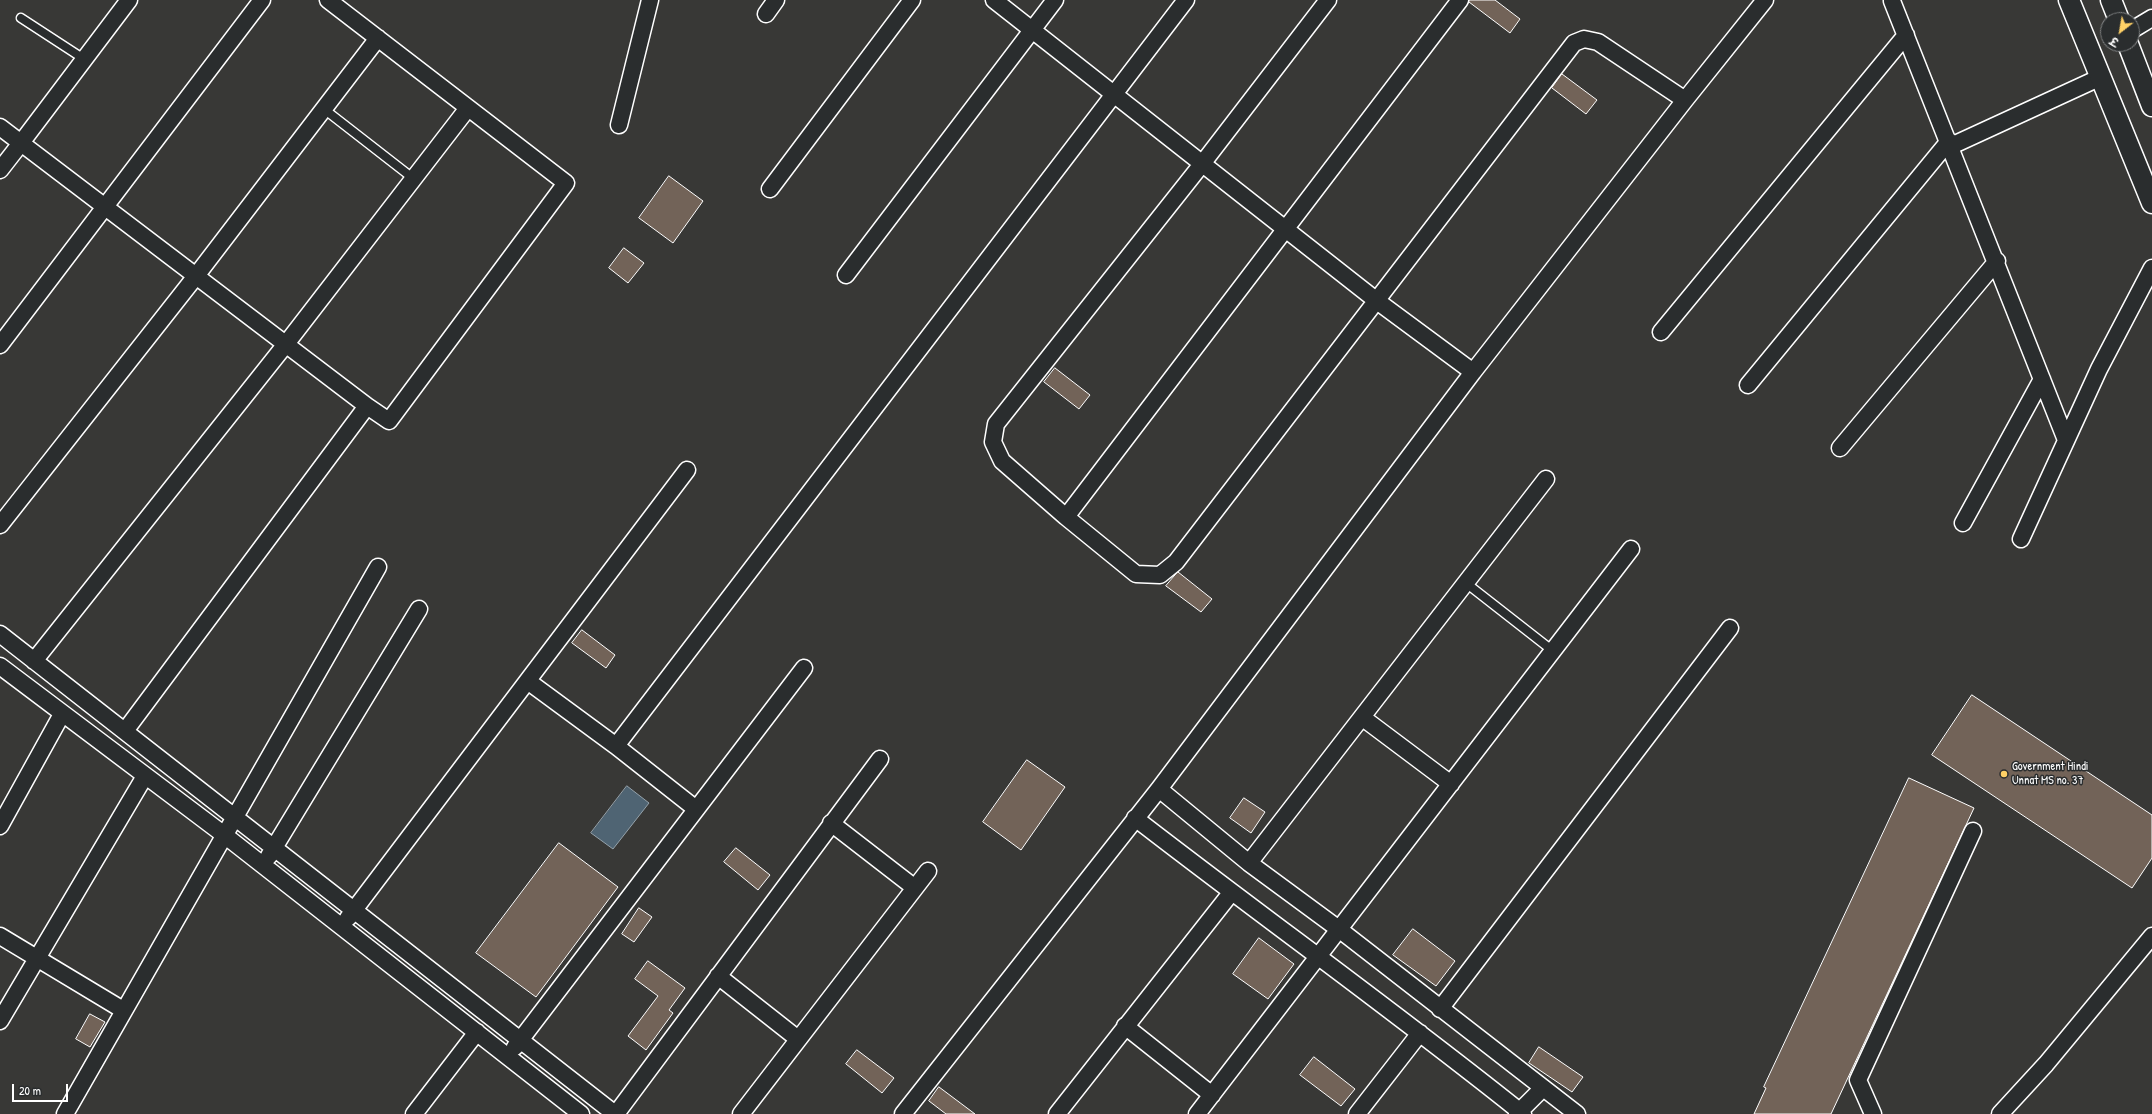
<!DOCTYPE html>
<meta charset="utf-8">
<style>
body{margin:0}
#map{position:relative;width:2152px;height:1114px;overflow:hidden;background:#383836;font-family:"Patrick Hand","Playpen Sans Deva",sans-serif}
canvas{display:block}
.north{position:absolute;left:2100px;top:12px;width:40px;height:40px;box-sizing:border-box;background:#2a2d2e;border:1px solid #7f8182;border-radius:50%;rotate:211deg;font-size:11px;font-weight:700;line-height:16px;text-align:center;color:#fff}
.north::after{content:'';display:block;margin:auto;width:14px;height:18px;background:#ffd166;clip-path:polygon(50% 0,100% 100%,50% 72%,0 100%)}
.scale{position:absolute;left:12px;top:1084px;width:56px;height:18px;box-sizing:border-box;border:2px solid #fff;border-top:0;padding-left:5px;font-size:12px;line-height:14px;white-space:nowrap;color:#fff;-webkit-text-stroke:3px #2a2d2e;paint-order:stroke}
</style>
<div id="map">
<canvas width="2152" height="1114"></canvas>
<div class="north">उ</div>
<div class="scale">20 m</div>
</div>
<script>
const g = document.querySelector('canvas').getContext('2d');
g.lineJoin = 'round';
function paint(path, color) { g.fillStyle = color; g.fill(path, 'evenodd'); }
function trace(path, color, width, dash) { g.strokeStyle = color; g.lineWidth = width; g.lineCap = dash ? 'butt' : 'round'; g.setLineDash(dash || []); g.stroke(path); }
function label(font, color, halo, rows, align = 'center') {
  g.font = font + ' "Patrick Hand",sans-serif'; g.lineWidth = 3; g.setLineDash([]); g.textBaseline = 'middle'; g.strokeStyle = halo; g.fillStyle = color; for (const [text, x, y, turn = 0] of rows) {
    g.save(); g.translate(x, y); g.rotate((+turn || 0) * Math.PI / 180); g.textAlign = isNaN(turn) ? turn : align; if (halo) g.strokeText(text, 0, 0); g.fillText(text, 0, 0); g.restore();
  }
}
const water = new Path2D(`
 M627 786 649 803 613 849 591 833Z`);
paint(water, '#4f6473');
trace(water, '#95a2ab', 1);
const building = new Path2D(`
 M1469 0H1495L1520 19 1510 33 1469 2Z
 M1562 74 1597 100 1586 114 1552 88Z
 M669 176 703 201 673 243 639 218Z
 M624 248 644 263 628 283 609 268Z
 M1055 368 1090 395 1079 409 1044 382Z
 M1178 572 1212 599 1201 612 1166 586Z
 M582 630 615 655 606 668 572 643Z
 M1972 695 2152 815V858L2132 888 1932 755Z
 M1027 760 1065 787 1021 850 983 822Z
 M1909 778 1974 808 1831 1114H1754L1766 1088 1764 1087Z
 M1244 798 1265 812 1251 833 1230 818Z
 M559 843 618 887 536 997 476 953Z
 M736 848 770 875 758 890 724 862Z
 M639 908 652 917 634 942 622 934Z
 M1413 929 1455 961 1436 986 1393 955Z
 M1259 938 1294 964 1268 999 1233 974Z
 M648 961 685 988 669 1010 673 1013 646 1050 628 1036 658 996 635 979Z
 M90 1014 105 1022 90 1047 76 1039Z
 M1539 1047 1583 1077 1572 1092 1529 1063Z
 M857 1050 894 1078 882 1093 846 1064Z
 M1314 1057 1355 1089 1341 1106 1300 1075Z
 M939 1087 975 1114H946L929 1101Z`);
paint(building, '#726358');
trace(building, '#fff', 1);
const service = new Path2D(`
 M21 18 84 59
 M324 109 414 179
 M1466 583 1553 651`);
const minor = new Path2D(`
 M994 0 1377 301 1473 372 1685 100 1765 0
 M1328 0 1202 164 996 424 993 442 1002 461 1066 517 1136 574 1160 575 1176 562 1574 43 1584 39 1598 42 1685 100
 M1892 1 2066 440
 M766 14 776 0
 M2132 30 2152 18
 M619 125 650 0
 M0 127 21 143 129 0
 M1951 146 2101 77
 M0 170 21 143 367 406
 M770 189 912 0
 M846 275 1055 0
 M1661 332 1906 35
 M0 345 262 0
 M1748 385 1949 141
 M1840 448 1997 261
 M1066 517 1460 0
 M1963 523 2042 379
 M0 525 196 276 378 38
 M2021 539 2099 369 2152 268
 M0 634 615 1114
 M34 661 286 344 468 108
 M0 666 223 834 581 1114
 M529 682 616 746 696 809
 M1363 718 1451 784
 M125 731 367 406 389 421 566 183 328 0
 M616 746 1186 0
 M1159 789 1249 863 1340 930 1577 1114
 M1135 818C1264 918 1396 1012 1523 1114
 M831 823 915 888
 M0 826 62 714
 M269 856 419 609
 M1249 863 1546 479
 M348 918 687 470
 M0 936 123 1010
 M718 976 798 1039
 M1440 1009 1730 628
 M0 1021 145 776
 M1125 1026 1212 1095
 M515 1047 804 668
 M65 1114 378 567
 M414 1114 477 1032
 M616 1114 880 759
 M741 1114 928 871
 M903 1114 1159 789 1473 372
 M1057 1114 1231 893
 M1197 1114 1631 549
 M1357 1114 1420 1033
 M1517 1114 1543 1088
 M1873 1114 1858 1080 1973 831
 M2000 1114 2046 1064 2152 936`);
const tertiary = new Path2D(`
 M2069 0 2152 203
 M2111 0 2119 20
 M2128 44 2152 106`);
trace(service, '#fff', 11);
trace(minor, '#fff', 19);
trace(tertiary, '#fff', 23);
trace(service, '#2a2d2e', 8);
trace(minor, '#2a2d2e', 16);
trace(tertiary, '#2a2d2e', 20);
for (const [x, y, r, color] of [
 [2004,774,4,"#ffd166"]
]) { const dot = new Path2D(); dot.arc(x, y, r, 0, 2 * Math.PI); g.fillStyle = color; g.fill(dot); trace(dot, '#2a2d2e', 1.5); }
label('12px', '#fff', '#2a2d2e', [
 ["Government Hindi",2012,767],
 ["Unnat MS no. 37",2012,781]
], 'left');
</script>
